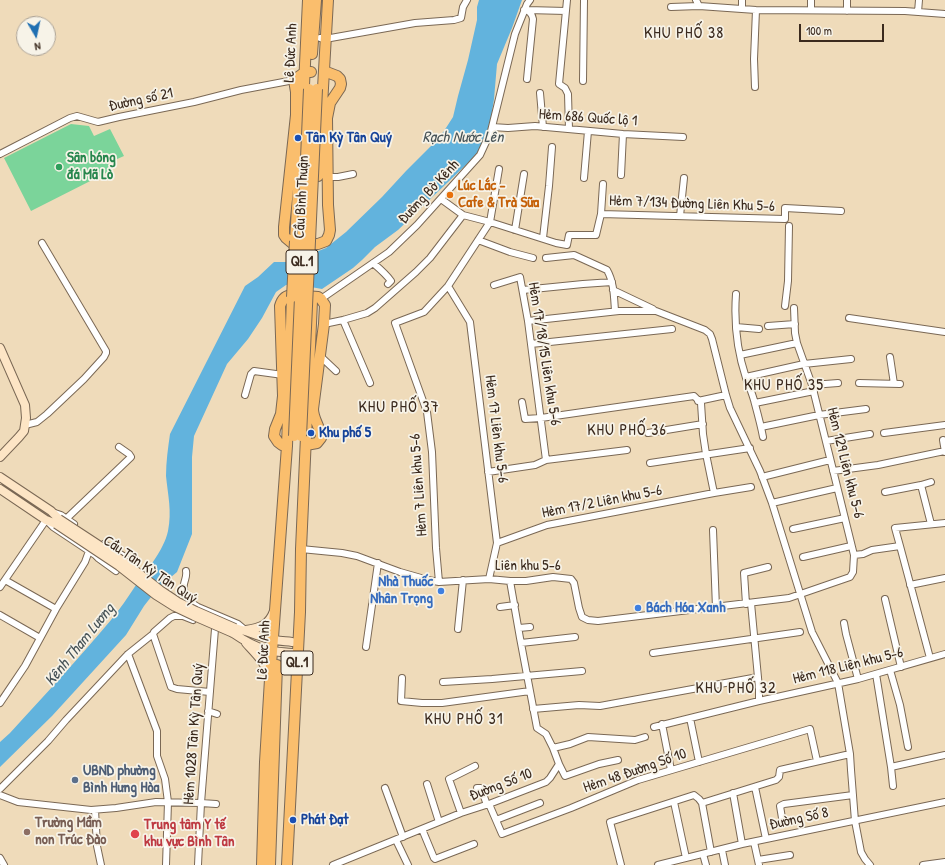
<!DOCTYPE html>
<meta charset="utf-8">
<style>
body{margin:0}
#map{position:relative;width:945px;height:865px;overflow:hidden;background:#efdbba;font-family:"Patrick Hand",sans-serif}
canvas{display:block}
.north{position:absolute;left:16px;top:16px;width:40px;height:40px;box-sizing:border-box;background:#f7f3e8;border:1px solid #aca397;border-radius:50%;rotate:171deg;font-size:11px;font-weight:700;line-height:16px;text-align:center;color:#3b2a1e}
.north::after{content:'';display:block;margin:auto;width:14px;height:18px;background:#1f6fb2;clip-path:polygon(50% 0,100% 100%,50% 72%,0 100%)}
.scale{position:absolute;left:799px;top:24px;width:85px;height:18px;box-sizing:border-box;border:2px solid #3b2a1e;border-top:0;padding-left:5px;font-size:12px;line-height:14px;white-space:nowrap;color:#3b2a1e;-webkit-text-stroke:3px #f7f3e8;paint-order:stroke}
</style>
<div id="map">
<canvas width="945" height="865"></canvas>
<div class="north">N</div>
<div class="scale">100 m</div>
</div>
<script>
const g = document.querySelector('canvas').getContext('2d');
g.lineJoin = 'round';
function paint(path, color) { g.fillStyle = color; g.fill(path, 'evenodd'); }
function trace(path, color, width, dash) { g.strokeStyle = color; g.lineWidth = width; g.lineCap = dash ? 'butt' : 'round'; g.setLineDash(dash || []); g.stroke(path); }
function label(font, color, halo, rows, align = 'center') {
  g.font = font + ' "Patrick Hand",sans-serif'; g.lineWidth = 3.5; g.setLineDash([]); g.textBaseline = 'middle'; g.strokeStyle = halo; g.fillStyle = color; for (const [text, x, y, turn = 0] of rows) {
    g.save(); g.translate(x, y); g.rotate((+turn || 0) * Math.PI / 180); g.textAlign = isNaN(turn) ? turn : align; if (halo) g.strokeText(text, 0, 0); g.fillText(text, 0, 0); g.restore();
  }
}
paint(new Path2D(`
 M71 124 89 126 94 136 110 129 124 156 108 163 112 170 31 211 4 158Z`), '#7bd49a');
paint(new Path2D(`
 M479 0H522L512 28 497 64 494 99 490 125 487 137 481 148 471 160 398 230 375 247 362 260 353 268 322 289 294 284 286 285 276 292 262 318 248 339 227 364 194 436 192 457V534L177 572 158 588 144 606 126 635 52 716 0 767V742L10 733C44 696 79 658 111 620 120 609 128 597 136 585 147 570 164 550 168 531 172 511 168 496 166 476 166 462 168 448 170 434L245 286 258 277 274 262H291L326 248 346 232 382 197 406 171 435 142 444 131 453 117 458 96 468 60 477 20V7Z`), '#62b3dd');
const minor = new Path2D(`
 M567 0 559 84 565 88 568 94 569 129
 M696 0 699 6 756 10 905 11 945 14
 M811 0V10
 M847 0V11
 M671 7 699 6
 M742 9V0
 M524 10C530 10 532 14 533 19L527 79
 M527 10 566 11
 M918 12 919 0
 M320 38 325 39 415 23 454 20 461 18 463 7 467 0
 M583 81 584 0
 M755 87 754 59 756 10
 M540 93 543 127
 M492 127 508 128 535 126 623 134 683 137
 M0 154 70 118 77 116 98 122 119 117 194 102 241 90 294 80
 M621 175 623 134
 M328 177H338L353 174
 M584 178 588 131
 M441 199 463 215 490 222 556 243 567 245
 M601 214 785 219V208L841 211
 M680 216 684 178
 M515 230 524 174
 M543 238 549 186 552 147
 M478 240 510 252 533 258
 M567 245 569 235H596L601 214 603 184
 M546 258 574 255 607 270C614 282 614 297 615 311
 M373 263C380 269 386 274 391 281L388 284
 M494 285 520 277 528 321 546 460
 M448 286 470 322 497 543 489 579
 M523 290 583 284 612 282
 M613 290 653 309
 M736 294C734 322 737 351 746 378 749 386 753 395 755 404 758 415 761 426 763 437
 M321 299 389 252 417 225 480 155 491 131 515 34 527 4 530 0
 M785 306 788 281 789 226
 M794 308 795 333 797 343 812 385 854 555
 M849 318 945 332
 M343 320 370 383
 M528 321 619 311H656L705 330 710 334 712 339 726 395 730 408 760 471 772 503 812 632 838 683 850 754 851 770 855 821 861 852 865 859 870 865
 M324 324 343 320 367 313 375 308 416 272 430 258 463 215
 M768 326 795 324
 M736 327 759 329
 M531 344 672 329
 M319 355 336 371
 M740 355 797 343
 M890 357 894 384
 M746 377 804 364 851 359
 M859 383 900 384
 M812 385 838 383
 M245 395 251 374 254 371 283 375
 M698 401 726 395
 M522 402 525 419 541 418 694 396 701 403 703 434 706 454 714 493
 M755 403 814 391
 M25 425 37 422 47 414 84 379 104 357 106 353V351L42 243
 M761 427 819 415 866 409
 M648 433 703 424
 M884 433 945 425
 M943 440 945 452
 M826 441 870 434
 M650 463 750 448
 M833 471 878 465 945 451
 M488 472 535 465 546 460 627 450
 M762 477 830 460
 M921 485 931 524
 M885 492 921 485 931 482
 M772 503 837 488
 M55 513 61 515 74 524
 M66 519 131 457 129 454 119 447
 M793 529 845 518
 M713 530 716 608
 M497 543 547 525 714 493 751 487
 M900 546 930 658
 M301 549 342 553 357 556 400 572 428 580 439 582 489 579 510 581H526L553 577 571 579 574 583 579 608 582 617 588 620 598 621 789 598 850 577 853 572 854 555 863 554 872 550 900 546 895 528 945 523
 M803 557 851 546
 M186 571C187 576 185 579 184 584 182 594 190 603 198 607L238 624 244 629
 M5 580 56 609
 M439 582 436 548 432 452 427 412 395 323 424 312 448 286 490 222 499 169
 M910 585 945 578
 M0 587 46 520 53 527 95 555 98 558 116 571 125 557 104 544
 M885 599 901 667
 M751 603 759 688V701L858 679 945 654
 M746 604 744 573 768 567
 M500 607 515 605
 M0 615 40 638
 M844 623 846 634 858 679
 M519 628 530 627
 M458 629 463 580
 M153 634 171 687 177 689 210 692
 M521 643 575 637
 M366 647 378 563
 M653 653 800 632
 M128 654 157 731V756L165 779 168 802 166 865
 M890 670 900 705 908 747
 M876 674 891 767 893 786
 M402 678 401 701 422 703H442L530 691
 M443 682 492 679 582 671
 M0 703 25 666 56 609 85 562 89 551
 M533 709 579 705 600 706 758 677
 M208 711 217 714
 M690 718 699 762
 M662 724 671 770
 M654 727 759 701
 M553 748 570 744 588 737 635 740 645 737
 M559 764 565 776 599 764 618 760
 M891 767 945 755
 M427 784 439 822
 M755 787 766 839
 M385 788 403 837
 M477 788H481L487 805
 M0 789 48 741 66 720 128 654 153 634 154 632 170 618 174 616H183L193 620
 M733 793 742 844
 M0 795 18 802 91 810 116 808 156 802 201 803 216 804
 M674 802 686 858
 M702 803 711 852
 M489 804 502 834 571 808 638 780 810 729 817 761
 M95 810 97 846 101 865
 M461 813 449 779 475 766
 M782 818 780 806 784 804 853 795
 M496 820 540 803
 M422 829 434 858 435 859 474 844
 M396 840 408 865
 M754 842 759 865
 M722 850 725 865
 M703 854 706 865
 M0 858 4 865
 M758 860 790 855
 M198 865 201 803 215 629
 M333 865 461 813 489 804 546 782 550 778 559 764 553 748 546 734 537 728 520 638 510 581
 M621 865 610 822 694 795 699 799 702 803 776 780 779 777 780 770 850 754
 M658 865 742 844 945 802
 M923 865 945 862`);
const secondary = new Path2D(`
 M0 348 25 405 26 418 24 431 19 437 0 457
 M0 477 51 511 59 519
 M0 489 46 520 56 524
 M235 628C246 631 256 635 266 638 275 641 284 641 292 642
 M246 630C260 628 269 625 274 611
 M233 633C243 640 255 647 267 650 275 652 283 652 292 653
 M246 643C256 654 266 663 270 678`);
const trunk = new Path2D(`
 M312 54 316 0
 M311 72H305L294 80 296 92V115L284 227V235L286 238 292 243 296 244H318L326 241 329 235 330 230 328 205 327 118 330 103 340 88 341 84 340 79 337 76 324 71
 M318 176 328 0
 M295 241 303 107 308 0
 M287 446 282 445 278 442 274 436 275 429 281 414 283 396 280 306C282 299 286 295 293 295L318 297 321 299 325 305 324 324 313 409C313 420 321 427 321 438L317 443 306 445
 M262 865 265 762 270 679 287 446 292 297
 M270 865 277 665
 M287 865 300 612 301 549 312 301`);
trace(minor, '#7a6855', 8);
trace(secondary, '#7a6855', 10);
trace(trunk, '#7a6855', 12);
trace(minor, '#fff', 6);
trace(secondary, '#fde5c5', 8);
trace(trunk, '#fabe6d', 10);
const secondaryBridge = new Path2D(`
 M59 519 123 561 160 590 178 602 196 611 235 628
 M56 524 119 566 156 595 175 607 194 616 233 633`);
const trunkBridge = new Path2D(`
 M292 297 295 241
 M294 436 309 89
 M301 436 317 89`);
trace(secondaryBridge, '#7a6855', 10, []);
trace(trunkBridge, '#7a6855', 12, []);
trace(secondaryBridge, '#fde5c5', 8);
trace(trunkBridge, '#fabe6d', 10);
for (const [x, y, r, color] of [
 [298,138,4,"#1a4fb4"],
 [59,167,4,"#2e9e5b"],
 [450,195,4,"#e8710a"],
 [311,433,4,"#1a4fb4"],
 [441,591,4,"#3f7fe0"],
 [638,608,4,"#3f7fe0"],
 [75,780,4,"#5c6f8a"],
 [293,820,4,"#1a4fb4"],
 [27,832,4,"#8d6e63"],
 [135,834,5,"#e0444e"]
]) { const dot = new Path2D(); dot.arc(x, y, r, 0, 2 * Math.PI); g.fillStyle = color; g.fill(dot); trace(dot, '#f7f3e8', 1.5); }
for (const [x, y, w] of [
 [302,262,32],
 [297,663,32]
]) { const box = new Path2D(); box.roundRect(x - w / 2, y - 12, w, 24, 3); g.fillStyle = '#f7f3e8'; g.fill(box); trace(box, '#3b2a1e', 1); }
label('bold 14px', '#3b2a1e', null, [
 ["QL.1",302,262],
 ["QL.1",297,663]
]);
label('15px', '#3b2a1e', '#f7f3e8', [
 ["Lê Đức Anh",291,53,-87],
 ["Đường số 21",141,100,-12],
 ["Hẻm 686 Quốc lộ 1",588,118,4],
 ["Đường Bờ Kênh",429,192,-47],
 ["Cầu Bình Thuận",302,197,-87],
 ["Hẻm 7/134 Đường Liên Khu 5-6",692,204,2],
 ["Hẻm 17/18/15 Liên khu 5-6",544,354,81],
 ["Hẻm 17 Liên khu 5-6",496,429,83],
 ["Hẻm 129 Liên khu 5-6",845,463,76],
 ["Hẻm 7 Liên khu 5-6",419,485,-94],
 ["Hẻm 17/2 Liên khu 5-6",602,502,-11],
 ["Liên khu 5-6",528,566],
 ["Cầu Tân Kỳ Tân Quý",150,570,34],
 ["Lê Đức Anh",264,650,-87],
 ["Hẻm 118 Liên khu 5-6",848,666,-14],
 ["Hẻm 1028 Tân Kỳ Tân Quý",194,734,-86],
 ["Hẻm 48 Đường Số 10",635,771,-19],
 ["Đường Số 10",501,785,-21],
 ["Đường Số 8",799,819,-12]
]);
label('bold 15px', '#164399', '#f7f3e8', [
 ["Tân Kỳ Tân Quý",306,138],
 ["Khu phố 5",319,433],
 ["Phát Đạt",301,820]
], 'left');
label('bold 15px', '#27864d', '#f7f3e8', [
 ["Sân bóng",67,158],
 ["đá Mã Lò",67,175]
], 'left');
label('bold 15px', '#c56008', '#f7f3e8', [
 ["Lúc Lắc -",458,186],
 ["Cafe & Trà Sữa",458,203]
], 'left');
label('bold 15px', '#366cbe', '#f7f3e8', [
 ["Nhà Thuốc",433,582],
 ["Nhân Trọng",433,599],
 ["Bách Hóa Xanh",646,608,"left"]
], 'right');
label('bold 15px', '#4e5e75', '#f7f3e8', [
 ["UBND phường",83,771],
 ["Bình Hưng Hòa",83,788]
], 'left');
label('bold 15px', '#785e54', '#f7f3e8', [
 ["Trường Mầm",35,823],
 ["non Trúc Đào",35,840]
], 'left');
label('bold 15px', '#be3a42', '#f7f3e8', [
 ["Trung tâm Y tế",144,825],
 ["khu vực Bình Tân",144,842]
], 'left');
g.letterSpacing = '1px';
label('16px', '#3b2a1e', '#f7f3e8', [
 ["KHU PHỐ 38",684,34],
 ["KHU PHỐ 35",784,386],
 ["KHU PHỐ 37",399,408],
 ["KHU PHỐ 36",627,431],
 ["KHU PHỐ 32",736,689],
 ["KHU PHỐ 31",464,720]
]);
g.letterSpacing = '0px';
label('italic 16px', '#475357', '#f7f3e8', [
 ["Rạch Nước Lên",463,138],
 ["Kênh Tham Lương",80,645,-51]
]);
</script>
